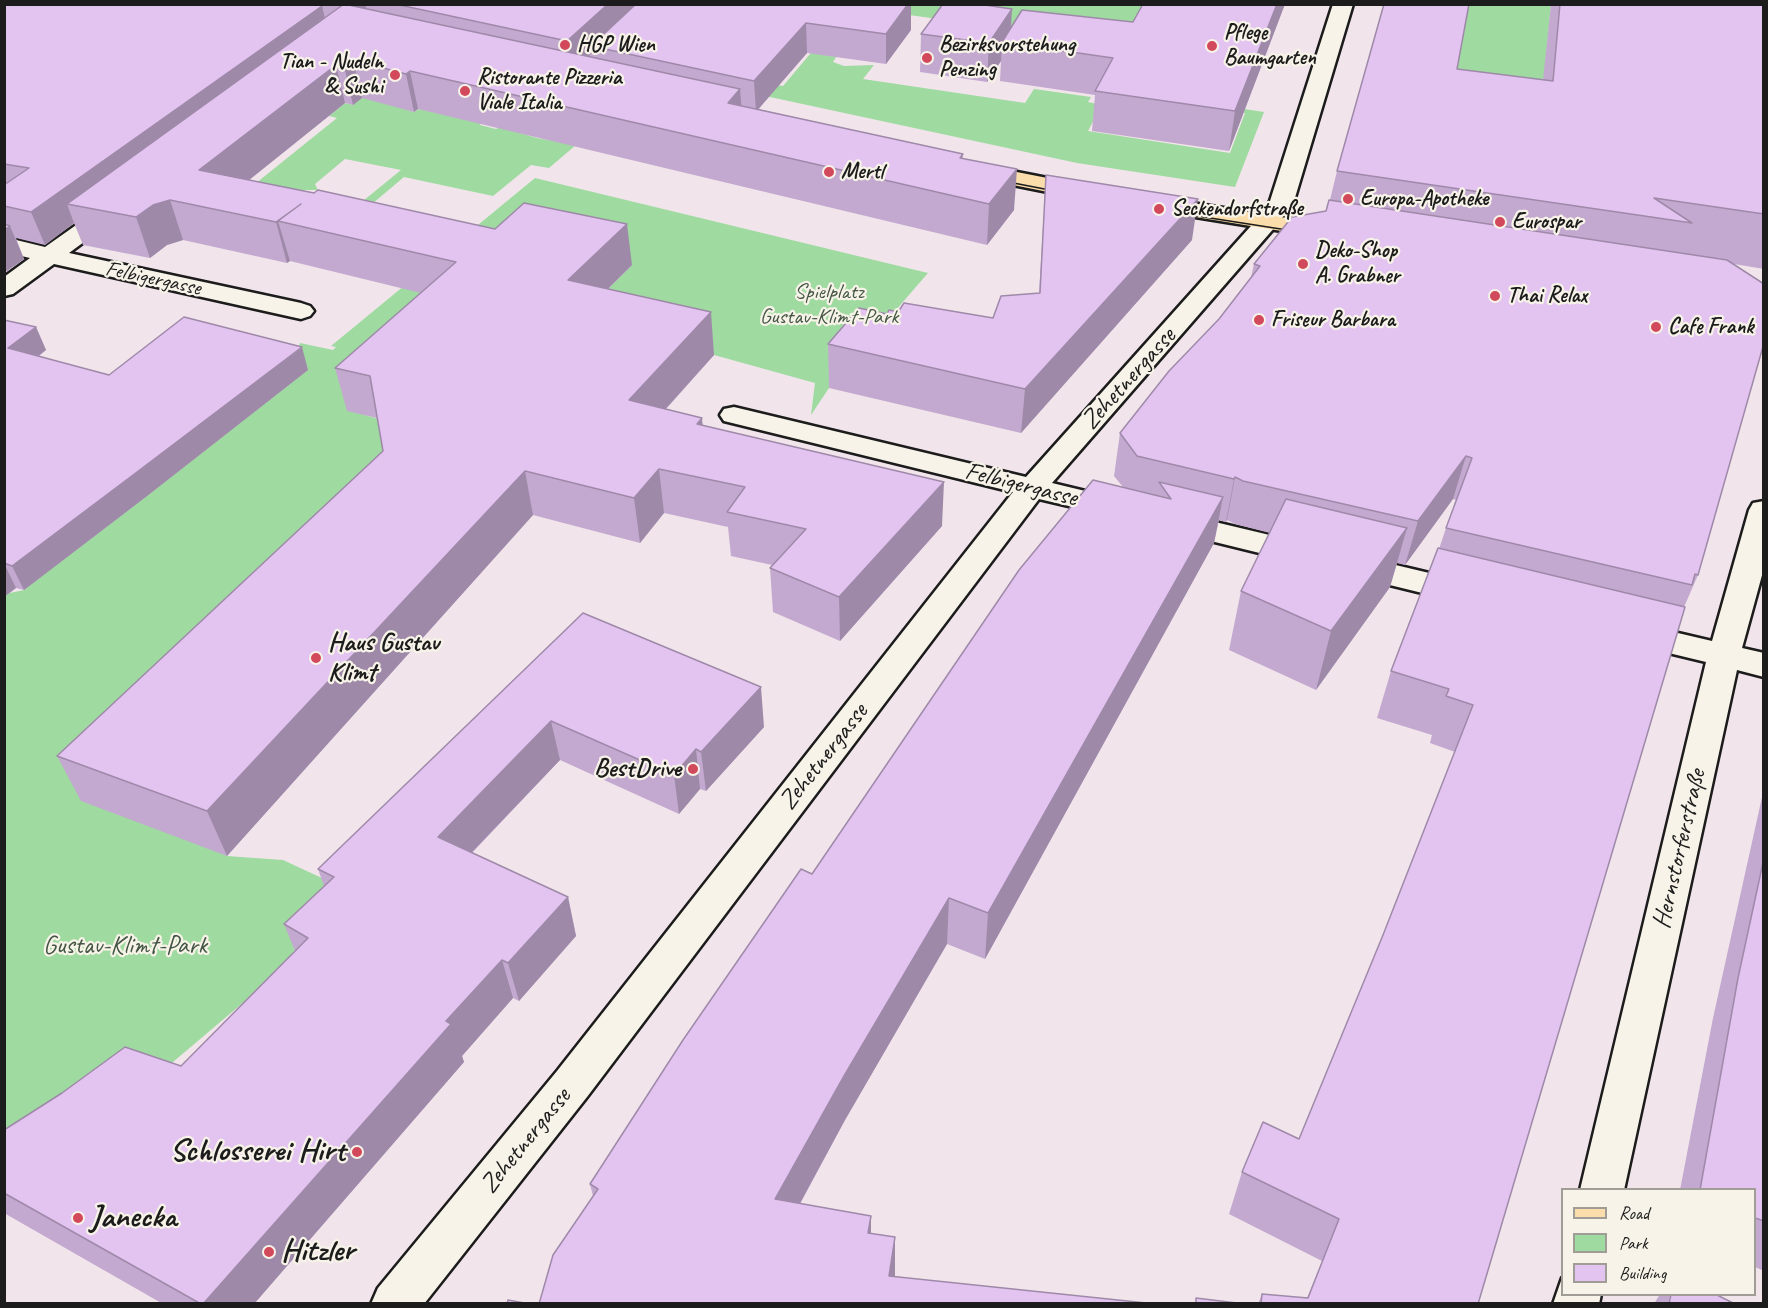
<!DOCTYPE html>
<meta charset="utf-8">
<style>
body{margin:0}
#map{position:relative;width:1768px;height:1308px;overflow:hidden;background:#f1e5eb;font-family:Caveat,sans-serif}
canvas{display:block}
.frame{position:absolute;inset:0;border:6px solid #1c1c1c;pointer-events:none}
.legend{position:absolute;left:1561px;top:1188px;width:195px;height:108px;box-sizing:border-box;background:#f7f3e8;border:2px solid #9f9d96;margin:0;padding:8px 10px;list-style:none;font-size:18px;color:#1c1c1c}
.legend li{display:flex;align-items:center;gap:12px;height:30px}
.legend b{width:30px;border:2px solid #9f9d96}
</style>
<div id="map">
<canvas width="1768" height="1308"></canvas>
<div class="frame"></div>
<ul class="legend">
<li><b style="height:8px;background:#faddab"></b>Road</li>
<li><b style="height:16px;background:#9fdaa0"></b>Park</li>
<li><b style="height:16px;background:#e3c4f1"></b>Building</li>
</ul>
</div>
<script>
const g = document.querySelector('canvas').getContext('2d');
g.lineJoin = 'round';
function paint(path, color) { g.fillStyle = color; g.fill(path, 'evenodd'); }
function trace(path, color, width, dash) { g.strokeStyle = color; g.lineWidth = width; g.lineCap = dash ? 'butt' : 'round'; g.setLineDash(dash || []); g.stroke(path); }
function label(font, color, halo, rows, align = 'center') {
  g.font = font + ' Caveat,sans-serif'; g.lineWidth = 4.5; g.setLineDash([]); g.textBaseline = 'middle'; g.strokeStyle = halo; g.fillStyle = color; for (const [text, x, y, turn = 0] of rows) {
    g.save(); g.translate(x, y); g.rotate((+turn || 0) * Math.PI / 180); g.textAlign = isNaN(turn) ? turn : align; if (halo) g.strokeText(text, 0, 0); g.fillText(text, 0, 0); g.restore();
  }
}
paint(new Path2D(`
 M836 5H1158L1128 45Z
 M1465 5H1551L1533 189 1448 100Z
 M816 47 840 51 833 62 844 66 874 65 863 79 1025 103 1034 89 1091 97 1088 102 1102 105 1088 131 1230 153 1245 113 1185 104 1186 100 1264 112 1235 187 1077 163 635 68 657 66 783 86Z
 M359 92 414 112 419 109 481 123 480 125 496 129 500 127 537 138 576 145 549 168 531 165 493 196 404 177 353 220 347 214 401 170 345 159 315 184 318 190H286L235 200 337 118 329 116 345 103 353 105Z
 M535 178 928 273 831 385 811 415 815 383 714 355 574 322 632 265 348 410 382 420 395 495 227 856 283 860 350 891 293 952 277 974 147 1084 5 1184V594L24 590 292 366 300 343 333 350 336 347 331 346Z`), '#9fdaa0');
const minor = new Path2D(`
 M1333 4H1353L1294 201 1275 227 1052 483 1131 502 1135 509 1131 516 1120 518 1039 499 587 1097 424 1304H371L378 1288 557 1071 1013 492 724 421 720 415 724 409 734 407 1026 477 1259 217 1270 201Z
 M114 202 122 204 126 209 122 214 69 253 301 303 310 306 314 311 310 316 301 319 54 264 13 294 4 296V277L30 258 4 252V237L45 247 106 204Z
 M1764 501V568L1742 648 1764 653V677L1737 670 1624 1190H1580L1706 662 1619 641 1615 633 1619 625 1631 622 1712 641 1749 510 1753 503Z
 M1173 512 1467 582 1478 586 1483 593 1478 600 1467 604 1162 529 1158 522 1162 515Z
 M1562 1278V1294H1601L1599 1304H1553Z`);
const major = new Path2D(`
 M971 163 1088 186 1096 188 1100 193 1096 198 1088 200 963 175 960 170 963 165Z
 M1154 197 1331 225 1340 227 1343 232 1340 237 1331 239 1146 209 1142 204 1146 199Z`);
trace(minor, '#1c1c1c', 5);
trace(major, '#1c1c1c', 5);
paint(minor, '#f7f3e8');
paint(major, '#faddab');
trace(new Path2D(`
 M998 180 1060 192
 M1178 213 1300 232`), '#1c1c1c', 1.5);
paint(new Path2D(`
 M4 4H911V30L886 64 807 53 758 109 963 154V159L1014 210 987 245 418 109 414 112 362 98 353 105 345 103 249 180 632 265 608 289 714 355 666 409 702 425 942 526 840 641 773 612 770 568 772 565 731 556 728 527 664 513 640 543 533 515 227 856 81 801 57 756 383 451 377 418 347 411 335 368 421 293 290 261 287 263 183 240 167 245 150 258 83 245 74 223 45 245 16 238 24 259 4 273Z
 M1143 4H1285L1229 151 1092 131 1095 95 1000 81 1001 61 987 82 920 72 921 34 1011 28 1133 22Z
 M1551 4H1764V269L1734 264 1698 575 1684 607 1478 1304H1258L1262 1294 1307 1298 1322 1261 1229 1214 1242 1172 1299 1139 1383 935 1455 752 1430 743 1432 735 1377 718 1391 671 1439 549 1446 528 1456 500 1453 499 1405 565 1397 563 1390 587 1316 690 1229 650 1241 591 1270 533 1235 524 1227 520 1226 522 1219 520 1214 543 985 959 947 944 845 1120 800 1204 871 1216V1233L539 1304 593 1196 590 1184 812 874 1123 487 1114 476 1120 433 1219 319 1251 277 1254 264 1326 211 1330 200 1337 171 1457 69 1543 80Z
 M1046 175 1192 240 1021 433 829 388 828 344 887 314 898 312 993 318 1039 293Z
 M4 320 36 327 46 350 39 356 109 375 308 370 147 496 24 590 16 588 4 597Z
 M583 613 764 727 706 791 700 789 679 814 560 760 472 853 568 897 576 936 519 1001 513 998 462 1056 464 1062 254 1304H163L4 1213V1130L181 1066 295 951 284 924 324 886 318 869Z
 M1764 788V1271L1755 1267V1190H1680L1713 1018Z
 M1660 1294H1670L1669 1304H1654Z`), '#c3a9cf');
paint(new Path2D(`
 M343 4H366V8L347 22Z
 M608 4H643L591 46 592 53 572 72 567 41Z
 M908 4H911V30L886 64V34Z
 M1277 4H1285L1229 151 1235 111Z
 M322 6 329 36 67 204 74 223 45 245 31 212Z
 M1012 9 1010 44 1002 42 1001 61 987 82 989 43Z
 M806 23 807 53 756 112 754 81Z
 M353 60 362 98 353 105 344 66Z
 M336 65 345 103 213 209 199 170Z
 M410 71 418 109 414 112 406 74Z
 M740 89 743 127 728 103Z
 M1017 169 1014 210 987 245 989 204Z
 M1198 199 1192 240 1021 433 1025 389Z
 M170 200 183 240 167 245 150 258 136 217 153 205Z
 M301 204 278 221 290 261 287 263 276 222Z
 M627 224 632 265 574 322 568 280Z
 M10 226 24 259 4 273V230Z
 M711 312 714 355 635 443 629 400Z
 M36 327 46 350 19 371 8 348Z
 M302 347 308 370 147 496 24 590 12 566Z
 M702 418 706 461 697 424Z
 M1466 456 1453 499 1405 565 1418 521Z
 M659 469 664 513 640 543 634 498Z
 M525 471 533 515 227 856 207 811Z
 M1235 477 1227 520 1226 522 1234 479Z
 M944 482 942 526 840 641 839 597Z
 M1223 497 1214 543 985 959 988 913Z
 M1407 528 1390 587 1316 690 1331 631Z
 M4 563 16 588 4 597Z
 M761 687 764 727 706 791 701 752Z
 M551 721 560 760 449 876 438 837Z
 M696 749 700 789 679 814 674 775Z
 M568 897 576 936 519 1001 508 963Z
 M949 898 947 944 845 1120 779 1242 775 1199 844 1076Z
 M502 960 513 998 462 1056 464 1062 254 1304H203L446 1021Z
 M871 1216V1258L868 1233Z
 M895 1237V1279L889 1276Z`), '#9f89a9');
const building = new Path2D(`
 M4 4H316L322 6 31 212 4 206V185L29 168 4 164Z
 M344 4 740 89 728 103 963 154 960 158 1017 169 989 204 410 71 406 74 353 60 344 66 336 65 199 170 314 193 318 190 495 229 524 203 627 224 568 280 711 312 629 400 702 418 697 424 944 482 839 597 770 568 806 529 727 512 745 487 659 469 634 498 525 471 207 811 57 756 383 451 370 376 335 368 456 262 278 221 301 204 276 222 170 200 153 205 136 217 67 204Z
 M395 4H608L567 41Z
 M636 4H908L886 34 806 23 754 81 591 46Z
 M943 4H978L1012 9 989 43 921 34Z
 M1143 4H1277L1235 111 1095 91 1113 58 1002 42 1022 10 1133 22Z
 M1384 4H1469L1457 69 1553 81 1560 4H1764V214L1654 198 1692 223 1337 171Z
 M1046 175 1198 199 1025 389 828 344 859 308 887 314 889 310 898 312 904 303 993 318 1001 296 1040 293Z
 M1329 200 1727 260 1764 284V343L1698 575 1695 574 1692 585 1446 528 1472 458 1466 456 1418 521 1243 481 1235 477 1234 479 1137 456 1120 433 1169 371 1219 319 1260 266 1254 264 1292 217 1326 211Z
 M4 224 10 226 4 230Z
 M184 317 302 347 137 472 12 566 4 563V320L36 327 8 348 109 375Z
 M1093 480 1171 499 1159 482 1223 497 988 913 949 898 844 1076 775 1199 871 1216 868 1233 895 1237 889 1276 1156 1304H539L553 1255 598 1189 590 1184 683 1040 801 869 812 874 1019 570Z
 M1286 499 1407 528 1331 631 1241 591Z
 M1438 548 1685 607 1478 1304H1261L1262 1294 1308 1298 1339 1219 1242 1172 1263 1122 1299 1139 1383 935 1473 705 1446 696 1449 689 1391 671Z
 M583 613 761 687 701 752 696 749 674 775 551 721 438 837 568 897 508 963 502 960 446 1021 451 1024 203 1304H201L4 1193V1130L62 1093 125 1047 181 1066 308 938 284 924 334 877 318 869Z
 M1764 858V1221L1755 1218V1190H1700L1738 978Z
 M1671 1294H1715L1735 1304H1669Z
 M1196 1298 1245 1304H1196Z
 M508 1300 530 1304H507Z`);
paint(building, '#e3c4f1');
trace(building, '#9f89a9', 1.5);
for (const [x, y, r, color] of [
 [565,45,6,"#d1495b"],
 [1212,46,6,"#d1495b"],
 [927,58,6,"#d1495b"],
 [395,75,6,"#d1495b"],
 [465,91,6,"#d1495b"],
 [829,172,6,"#d1495b"],
 [1348,199,6,"#d1495b"],
 [1159,209,6,"#d1495b"],
 [1500,222,6,"#d1495b"],
 [1303,264,6,"#d1495b"],
 [1495,296,6,"#d1495b"],
 [1259,320,6,"#d1495b"],
 [1656,327,6,"#d1495b"],
 [316,658,6,"#d1495b"],
 [693,769,6,"#d1495b"],
 [357,1152,6,"#d1495b"],
 [78,1218,6,"#d1495b"],
 [269,1252,6,"#d1495b"]
]) { const dot = new Path2D(); dot.arc(x, y, r, 0, 2 * Math.PI); g.fillStyle = color; g.fill(dot); trace(dot, '#f7f3e8', 2); }
label('bold 22px', '#1c1c1c', '#f7f3e8', [
 ["Pflege",1224,33],
 ["Baumgarten",1224,58],
 ["HGP Wien",577,45],
 ["Bezirksvorstehung",939,45],
 ["Penzing",939,70],
 ["Tian - Nudeln",383,62,"right"],
 ["& Sushi",383,87,"right"],
 ["Ristorante Pizzeria",477,78],
 ["Viale Italia",477,103],
 ["Mertl",841,172],
 ["Europa-Apotheke",1360,199],
 ["Seckendorfstraße",1171,209],
 ["Eurospar",1512,222],
 ["Deko-Shop",1315,251],
 ["A. Grabner",1315,276],
 ["Thai Relax",1507,296],
 ["Friseur Barbara",1271,320],
 ["Cafe Frank",1668,327]
], 'left');
label('22px', '#1c1c1c', '#f7f3e8', [
 ["Felbigergasse",153,279,12]
]);
label('22px', '#435544', '#f7f3e8', [
 ["Spielplatz",829,292],
 ["Gustav-Klimt-Park",829,317]
]);
label('26px', '#1c1c1c', '#f7f3e8', [
 ["Zehetnergasse",1129,379,-48],
 ["Felbigergasse",1021,485,14],
 ["Zehetnergasse",824,757,-52],
 ["Hernstorferstraße",1680,849,-77],
 ["Zehetnergasse",526,1141,-51]
]);
label('bold 26px', '#1c1c1c', '#f7f3e8', [
 ["Haus Gustav",328,643],
 ["Klimt",328,673],
 ["BestDrive",681,769,"right"]
], 'left');
label('26px', '#435544', '#f7f3e8', [
 ["Gustav-Klimt-Park",125,946]
]);
label('bold 32px', '#1c1c1c', '#f7f3e8', [
 ["Schlosserei Hirt",345,1152,"right"],
 ["Janecka",90,1218],
 ["Hitzler",281,1252]
], 'left');
</script>
